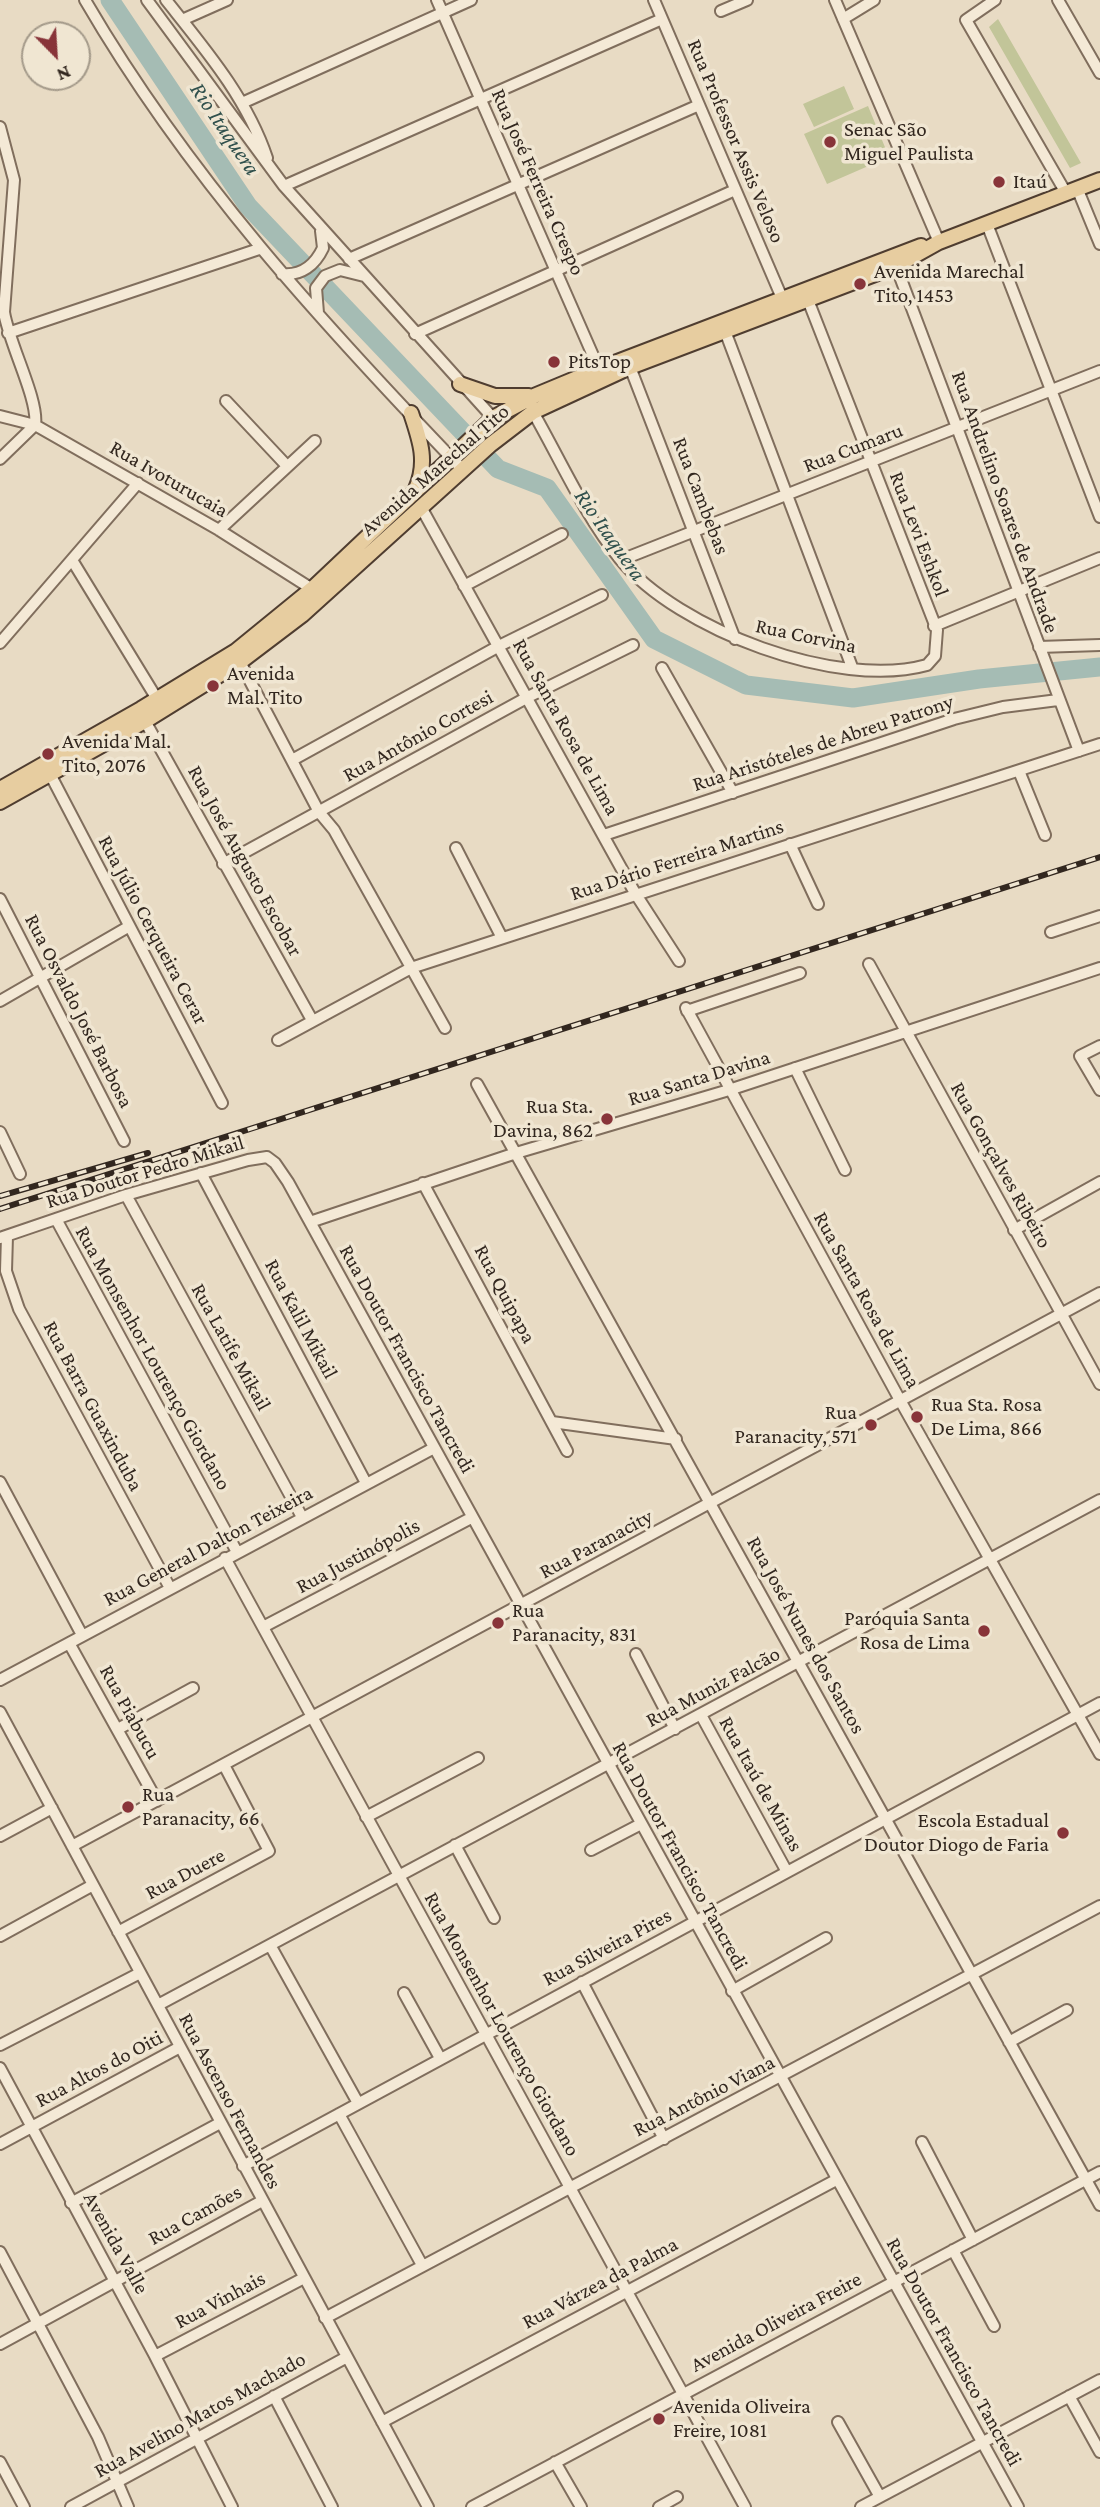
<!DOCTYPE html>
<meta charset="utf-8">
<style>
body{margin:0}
#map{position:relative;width:1100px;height:2507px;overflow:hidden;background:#e8dbc4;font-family:"Crimson Pro",serif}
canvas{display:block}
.north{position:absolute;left:21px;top:21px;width:70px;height:70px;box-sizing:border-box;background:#f0e6d2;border:2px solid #a49a8a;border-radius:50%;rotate:156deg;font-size:19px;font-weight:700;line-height:28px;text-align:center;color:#32271f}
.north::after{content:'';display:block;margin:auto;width:24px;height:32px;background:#883439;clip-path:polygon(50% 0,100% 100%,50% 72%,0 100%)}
</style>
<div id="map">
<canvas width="1100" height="2507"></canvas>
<div class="north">N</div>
</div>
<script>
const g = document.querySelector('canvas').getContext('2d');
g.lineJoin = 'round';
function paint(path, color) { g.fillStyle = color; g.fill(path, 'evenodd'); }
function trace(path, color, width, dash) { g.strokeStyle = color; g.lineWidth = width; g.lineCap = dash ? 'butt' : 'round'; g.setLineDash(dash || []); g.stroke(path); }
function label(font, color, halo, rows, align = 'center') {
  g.font = font + ' "Crimson Pro",serif'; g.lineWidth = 7; g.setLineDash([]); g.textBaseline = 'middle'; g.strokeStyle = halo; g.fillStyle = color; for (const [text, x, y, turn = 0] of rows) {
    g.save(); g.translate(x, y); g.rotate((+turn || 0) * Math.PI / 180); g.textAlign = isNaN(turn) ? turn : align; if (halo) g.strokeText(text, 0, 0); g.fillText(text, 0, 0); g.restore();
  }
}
paint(new Path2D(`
 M998 19 1081 163 1070 168 989 27Z
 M844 86 854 109 814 127 803 104Z
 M868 106 889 157 827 184 804 134Z`), '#c2c599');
trace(new Path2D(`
 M110 0 248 206 498 469 547 488 654 639 746 685 853 698 979 679 1100 667`), '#a5bcb4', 19);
const minor = new Path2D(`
 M85 0C188 177 322 323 463 470
 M147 0 284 186 493 418
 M166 0C205 49 247 98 267 158
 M437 0 602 376
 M654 0 782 298
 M835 0 939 242
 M995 0 966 20 1066 193
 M1058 0 1100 73
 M721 11 747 0
 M843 19 874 0
 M182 20 227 0
 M242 103 471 0
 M0 127 14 180 4 312C9 344 39 400 35 425
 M284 186 662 19
 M1077 188 1100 244
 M987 224 1100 517
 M349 259 699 105
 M896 266 1079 751
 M282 274C301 276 315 265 323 248L321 231
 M318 313 316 288 325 276 340 270 364 276
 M725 331 852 667
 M8 333 259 249
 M415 334 735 190
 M630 367 735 639
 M226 401 287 466
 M533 412C561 461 585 516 620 559 678 630 838 690 927 665L935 656 937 630 808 300
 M0 416 35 425 219 530 312 589
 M0 459 35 425
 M422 509 635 893 679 961
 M219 530 315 441
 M72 560 157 699
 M621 560 1100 371
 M464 586 562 534
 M934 626 1100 558
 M0 643 138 483
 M1039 647 1100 645
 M240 662 319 812 334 830 445 1028
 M662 668 733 793
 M145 721 312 1020
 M294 759 499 646 602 595
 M1019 771 1045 835
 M50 774 222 1103
 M604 835 954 719 1003 707 1058 700
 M790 844 818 904
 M456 848 501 936
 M223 864 528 697 633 645
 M0 899 124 1141
 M1051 932 1100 916
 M869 964 1100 1384
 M0 1001 128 927
 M686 1008 901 1402 1100 1754
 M687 1011 800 973
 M278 1040 411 968 1100 744
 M1100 1046 1080 1056 1100 1090
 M795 1068 845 1170
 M477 1084 1100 2205
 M0 1132 20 1174
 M201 1173 366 1483
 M423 1183 567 1451
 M126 1195 302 1517
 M56 1219 237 1552
 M310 1222 516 1153 729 1090 1100 968
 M1014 1230 1100 1182
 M7 1236 6 1271 19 1309 170 1588
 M0 1238 126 1195 248 1160 267 1157 275 1163 288 1182 1018 2507
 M552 1422 676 1439
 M0 1482 82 1635
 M225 1558 745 2507
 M263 1627 471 1518
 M69 1643 157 1801
 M636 1654 675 1729
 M0 1680 434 1448
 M0 1712 428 2507
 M701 1715 787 1872
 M118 1729 193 1688
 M366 1817 478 1758
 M0 1836 52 1808
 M455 1845 494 1918
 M72 1846 1100 1293
 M591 1850 641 1824
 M118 1932 269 1851 224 1765
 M0 1936 93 1885
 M270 1945 358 2103
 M582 1982 664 2139
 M732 1991 826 1938
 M404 1993 440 2058
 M158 2005 1100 1500
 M1009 2042 1067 2010
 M0 2045 140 1973
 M0 2068 155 2356 232 2507
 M339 2114 422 2265
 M922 2142 973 2240
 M0 2144 180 2047
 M243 2166 1100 1703
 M71 2203 220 2123
 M953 2250 994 2326
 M0 2252 98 2437 128 2507
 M325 2318 1100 1906
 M0 2344 262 2201
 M155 2356 304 2278
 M274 2396 332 2507
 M1069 2396 1100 2452
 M382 2422 836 2180
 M838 2422 880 2497
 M0 2462 24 2507
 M555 2462 581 2507
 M71 2507 347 2357
 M472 2507 1100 2172
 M659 2507 677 2497
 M861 2507 1100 2380`);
const major = new Path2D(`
 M460 384 495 396H529
 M411 413C420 440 428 462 416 489
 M0 789 141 709 236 651 312 589 493 418 534 396 599 369 921 246
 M0 802 145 721 240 662 302 615 490 445 533 412 630 367 896 266 939 242 1100 180`);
trace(minor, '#806e5d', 14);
trace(major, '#4f3d30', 18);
trace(minor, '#f4e9d6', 10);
trace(major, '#e7cda0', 14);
const rail = new Path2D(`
 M0 1196 148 1153
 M0 1209 1100 857`);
trace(rail, '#32271f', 6);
trace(rail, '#f0e6d2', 3.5, [10]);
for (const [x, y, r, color] of [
 [830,142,7,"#883439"],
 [999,182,7,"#883439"],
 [860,284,7,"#883439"],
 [554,362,7,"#883439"],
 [213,686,7,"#883439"],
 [48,754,7,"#883439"],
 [607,1119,7,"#883439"],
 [917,1417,7,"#883439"],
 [871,1425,7,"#883439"],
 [498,1623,7,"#883439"],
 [984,1631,7,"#883439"],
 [128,1807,7,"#883439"],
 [1063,1833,7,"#883439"],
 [659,2419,7,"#883439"]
]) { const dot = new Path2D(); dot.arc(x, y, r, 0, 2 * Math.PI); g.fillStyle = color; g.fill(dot); trace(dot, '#f0e6d2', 2.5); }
label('21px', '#32271f', '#f0e6d2', [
 ["Senac São",844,130],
 ["Miguel Paulista",844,154],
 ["Itaú",1013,182],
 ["Avenida Marechal",874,272],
 ["Tito, 1453",874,296],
 ["PitsTop",568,362],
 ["Avenida",227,674],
 ["Mal. Tito",227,698],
 ["Avenida Mal.",62,742],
 ["Tito, 2076",62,766],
 ["Rua Sta.",593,1107,"right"],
 ["Davina, 862",593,1131,"right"],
 ["Rua Sta. Rosa",931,1405],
 ["De Lima, 866",931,1429],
 ["Rua",857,1413,"right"],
 ["Paranacity, 571",857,1437,"right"],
 ["Rua",512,1611],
 ["Paranacity, 831",512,1635],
 ["Paróquia Santa",970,1619,"right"],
 ["Rosa de Lima",970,1643,"right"],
 ["Rua",142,1795],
 ["Paranacity, 66",142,1819],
 ["Escola Estadual",1049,1821,"right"],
 ["Doutor Diogo de Faria",1049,1845,"right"],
 ["Avenida Oliveira",673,2407],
 ["Freire, 1081",673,2431]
], 'left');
label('21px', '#32271f', '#f0e6d2', [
 ["Rua Professor Assis Veloso",736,141,67],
 ["Rua José Ferreira Crespo",538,182,66],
 ["Rua Cumaru",853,448,-21],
 ["Avenida Marechal Tito",435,470,-41],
 ["Rua Ivoturucaia",169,479,30],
 ["Rua Cambebas",701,496,69],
 ["Rua Andrelino Soares de Andrade",1005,502,70],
 ["Rua Levi Eshkol",919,534,69],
 ["Rua Corvina",806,636,12],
 ["Rua Santa Rosa de Lima",566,727,61],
 ["Rua Antônio Cortesi",418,736,-29],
 ["Rua Aristóteles de Abreu Patrony",823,743,-18],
 ["Rua Dário Ferreira Martins",677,860,-18],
 ["Rua José Augusto Escobar",245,861,61],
 ["Rua Júlio Cerqueira Cerar",153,930,62],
 ["Rua Osvaldo José Barbosa",79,1011,63],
 ["Rua Santa Davina",699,1078,-17],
 ["Rua Gonçalves Ribeiro",1001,1165,61],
 ["Rua Doutor Pedro Mikail",145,1172,-17],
 ["Rua Quipapa",505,1294,62],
 ["Rua Santa Rosa de Lima",867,1300,61],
 ["Rua Kalil Mikail",301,1319,62],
 ["Rua Latife Mikail",231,1347,61],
 ["Rua Monsenhor Lourenço Giordano",153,1358,61],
 ["Rua Doutor Francisco Tancredi",407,1359,61],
 ["Rua Barra Guaxinduba",93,1406,62],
 ["Rua Paranacity",596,1544,-28],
 ["Rua General Dalton Teixeira",208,1546,-28],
 ["Rua Justinópolis",358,1556,-28],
 ["Rua José Nunes dos Santos",806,1635,61],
 ["Rua Muniz Falcão",713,1687,-28],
 ["Rua Piabucu",130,1712,61],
 ["Rua Itaú de Minas",761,1784,61],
 ["Rua Doutor Francisco Tancredi",680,1856,61],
 ["Rua Duere",185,1874,-28],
 ["Rua Silveira Pires",607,1947,-28],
 ["Rua Monsenhor Lourenço Giordano",502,2024,61],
 ["Rua Altos do Oiti",99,2069,-28],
 ["Rua Antônio Viana",704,2096,-27],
 ["Rua Ascenso Fernandes",230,2101,62],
 ["Rua Camões",195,2215,-29],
 ["Avenida Valle",116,2243,61],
 ["Rua Várzea da Palma",600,2283,-28],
 ["Rua Vinhais",220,2300,-28],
 ["Avenida Oliveira Freire",776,2322,-28],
 ["Rua Doutor Francisco Tancredi",954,2352,61],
 ["Rua Avelino Matos Machado",200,2415,-29]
]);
label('italic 23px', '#30504c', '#f0e6d2', [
 ["Rio Itaquera",225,129,56],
 ["Rio Itaquera",610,535,55]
]);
</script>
